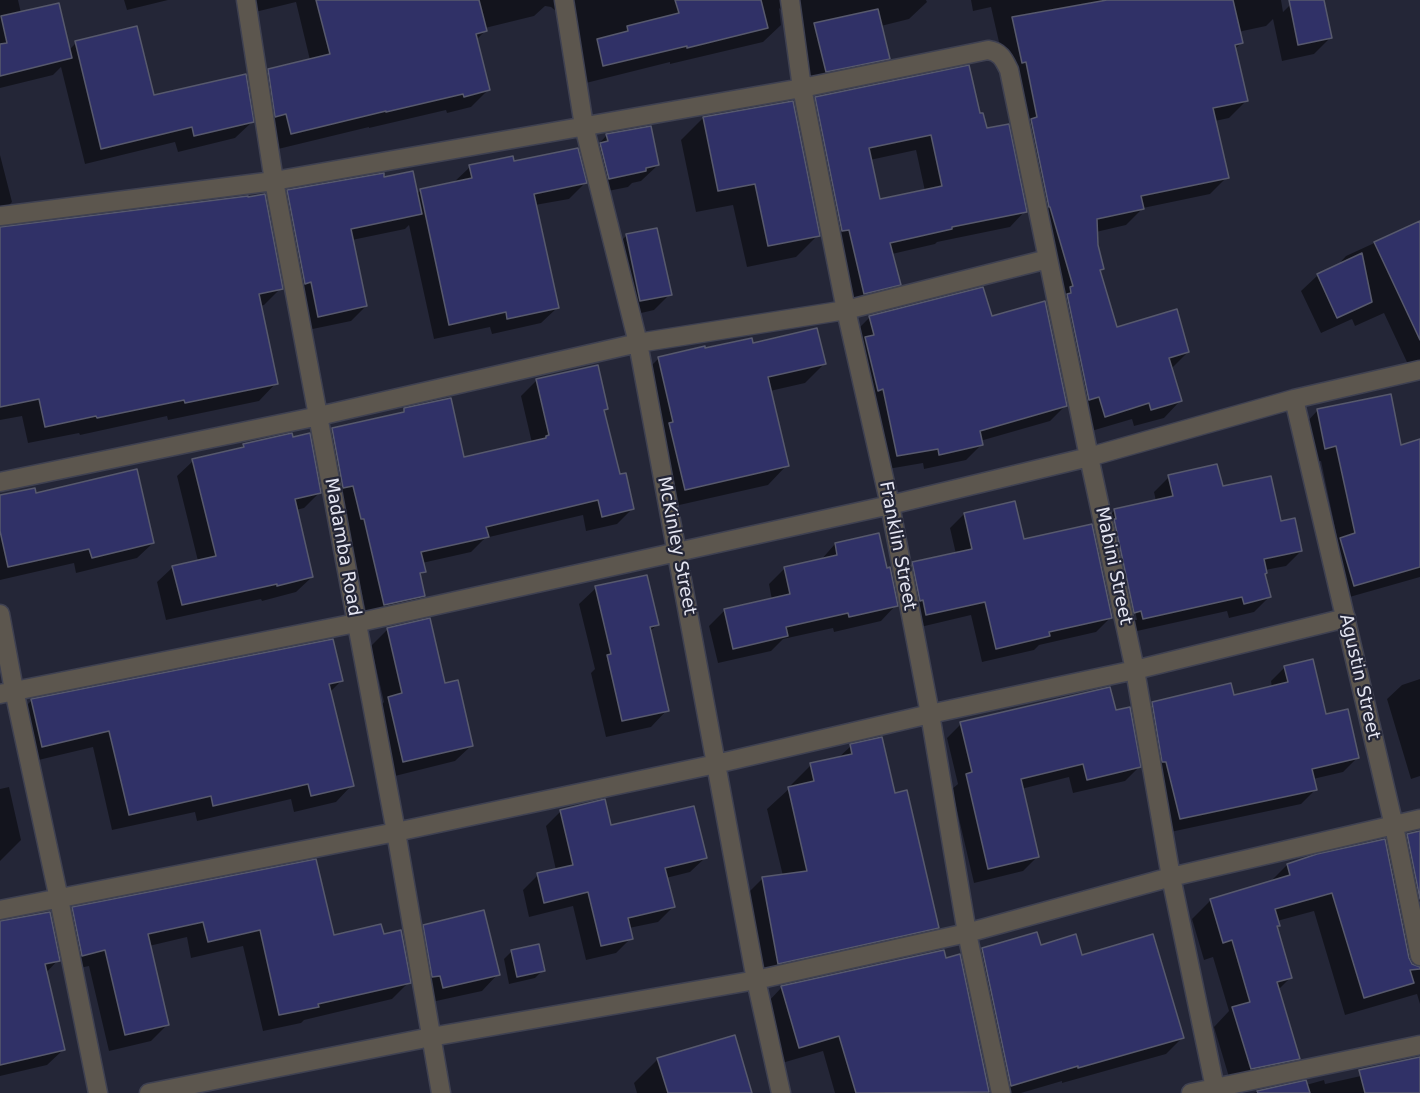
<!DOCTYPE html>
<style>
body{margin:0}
canvas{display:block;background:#242637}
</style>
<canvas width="1420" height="1093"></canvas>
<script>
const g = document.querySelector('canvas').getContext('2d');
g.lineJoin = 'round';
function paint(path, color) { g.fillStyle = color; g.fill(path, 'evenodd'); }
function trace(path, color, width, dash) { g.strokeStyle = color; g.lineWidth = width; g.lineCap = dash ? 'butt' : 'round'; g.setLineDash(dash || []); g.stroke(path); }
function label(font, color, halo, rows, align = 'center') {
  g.font = font + ' "DejaVu Sans",sans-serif'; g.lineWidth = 4.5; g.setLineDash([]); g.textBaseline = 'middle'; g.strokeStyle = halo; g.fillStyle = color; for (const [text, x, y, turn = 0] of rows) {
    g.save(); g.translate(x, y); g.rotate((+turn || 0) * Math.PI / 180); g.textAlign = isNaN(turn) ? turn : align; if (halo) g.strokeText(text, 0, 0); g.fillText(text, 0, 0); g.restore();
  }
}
paint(new Path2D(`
 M0 0H18L21 13 69 50 76 43 153 97 252 122 235 138 178 152 175 142 85 164 61 67 53 75 0 88Z
 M124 0H168L127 10Z
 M244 0H926L927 2 909 19 881 26 888 58 871 75 809 88 787 36 782 11 779 8 781 25 763 42 670 64V62L586 83 569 8 556 11 551 7 545 6 534 16 485 28V31L476 40 488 90 471 107 447 113 446 110 369 128V127L274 150 251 87 269 70 310 60 296 2 247 14Z
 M971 0H1281L1283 12 1290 5 1313 0H1323L1330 38 1314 54 1282 61 1273 19 1266 26 1238 32 1241 43 1235 49 1246 101 1229 118 1215 121 1227 177 1210 194 1143 208 1126 225 1096 232V246L1103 268 1099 272 1116 329 1188 352 1171 369 1180 401 1164 418 1134 426 1132 419 1088 432 991 7 973 11Z
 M816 98 986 130 1025 211 1010 227 937 242 935 244 892 254 899 284 884 300 849 308 800 114ZM916 150 925 191 879 201 870 160Z
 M703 118 818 235 796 257 747 267 733 205 696 212 681 140Z
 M607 135 658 165 641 181 632 183 628 187 593 194 591 152Z
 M0 155 12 202 0 214Z
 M513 163 585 183 569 199 535 205 557 308 541 323 492 334 490 327 434 339 409 225 405 229 352 240 366 306 351 321 303 331 273 207 288 192 383 179 416 195 421 190 453 183 470 167Z
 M1420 222V371L1413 375 1384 313 1355 326 1352 319 1321 333 1301 291 1318 275 1336 267 1346 256Z
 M0 229 281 288 264 305 260 306 276 383 259 401 168 420 167 416 80 435 79 433 28 443 22 416 0 420Z
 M627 235 670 294 654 310 624 317 610 252Z
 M870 317 991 318 1065 406 1050 421 980 441 981 445 966 460 924 469 923 463 882 470 855 332Z
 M752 345 824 364 805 383 770 391 787 465 768 485 666 508 639 378 659 358 704 350Z
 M537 380 607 408 603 412 619 476 632 509 617 524 586 531 583 515 485 538 471 552 422 563 424 572 419 576 424 596 408 612 368 620 348 533 317 446 333 430 400 415 404 410 463 459 532 443 521 396Z
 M1318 410 1400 447 1420 441V577L1339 600 1325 555 1338 542 1321 461 1310 463 1303 426Z
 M244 445 319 493 304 508 296 510 312 577 296 592 262 601 261 599 166 620 157 582 173 567 198 561 177 476 193 461 239 450Z
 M1169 477 1222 488 1280 523 1301 551 1286 566 1265 570 1264 575 1269 597 1254 612 1229 618 1227 611 1128 633 1099 526 1114 511 1156 501 1154 492ZM1113 520H1116L1137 620H1134Z
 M35 495 153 543 137 558 76 573 74 563 0 580V497Z
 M964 514 1023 541 1111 617 1096 632 1039 645 1034 650 982 662 971 615 912 629 899 578 913 564 956 554 950 528Z
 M835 544 896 605 881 621 834 632 833 628 783 639 771 651 718 663 709 626 724 611 772 600 769 584 784 569 820 561Z
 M596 588 657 625 649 632 667 710 651 727 606 737 591 673 595 669 579 604Z
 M388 629 444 685 472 745 455 761 387 778 372 714 384 702 371 646Z
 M1285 667 1357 758 1343 772 1313 779 1315 790 1301 804 1166 833 1138 718 1153 703 1233 697 1272 688 1271 681Z
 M1420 679V776L1411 779 1387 699 1402 685Z
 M342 680 330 692 352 785 336 802 294 812 291 799 197 821 195 812 112 830 93 747 26 763 15 717 31 701Z
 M1115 712 1139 767 1125 781 1073 793 1069 777 1021 789 1037 857 1023 871 974 883 952 789 958 784 947 738 961 724Z
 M851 746 893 795 937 927 916 948 757 984 742 899 763 878 783 876 767 809 790 788V786L811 765 838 758Z
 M9 787 21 840 0 861V789Z
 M561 811 705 858 690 872 666 878 673 907 658 922 629 928 631 938 616 953 586 960 573 906 529 917 523 890 538 875 556 870 546 826Z
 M1420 831V1004L1417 994 1345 1015 1314 911 1277 921 1278 925 1276 927 1291 977 1278 990 1298 1058 1280 1077 1232 1087 1214 1027 1229 1011 1213 957 1204 960 1192 919 1211 900 1269 883 1287 865 1387 856 1408 835Z
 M315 861 333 937 383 936 409 982 392 999 304 1020 301 1023 263 1031 243 946 191 958 187 937 149 946 168 1024 151 1041 109 1051 89 966 66 971 56 925 73 909Z
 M0 922 58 960 46 973 63 1050 47 1065 0 1076Z
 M424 926 498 974 482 991 427 1003 408 943Z
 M1040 947 1081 957 1182 1038 1166 1054 1062 1083V1081L1021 1093H994L966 965 982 949Z
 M512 951 543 970 535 978 509 984 504 959Z
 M782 987 988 1092 986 1093H835L823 1051 782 1063 766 1004Z
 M658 1059 751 1093H637L634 1083Z
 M1419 1063 1420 1070V1093H1253L1305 1082 1306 1085 1324 1080 1325 1084Z`), '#0007');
const building = new Path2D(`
 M316 0H479L487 31 476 34 490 90 464 97 463 94 386 112V111L291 134 286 114 275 117 268 69 330 54Z
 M675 0H761L768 28 687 48V46L603 66 597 39 628 31 627 26 679 13Z
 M1107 0H1233L1243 43 1235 45 1248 101 1213 108 1229 178 1141 196 1144 209 1097 219 1098 245 1104 269 1100 270 1117 327 1177 309 1189 352 1169 358 1182 401 1151 410 1149 403 1105 417 1099 397 1089 400 1067 294 1071 293 1070 287 1073 286 1050 207H1049L1031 119 1037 117 1026 62 1022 63 1012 17Z
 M1289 0H1324L1332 38 1298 45Z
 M59 3 72 58 0 76V44L7 43 1 16Z
 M878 9 890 59 826 72 814 23Z
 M137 26 154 95 246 74 254 122 194 136 192 127 101 149 75 41Z
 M969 65 980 113H983L987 128 1009 124 1027 212 952 227V229L890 243 901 285 864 294 849 230 842 231 815 97ZM931 135 942 186 880 199 869 148Z
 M793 101 820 236 768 246 755 184 718 191 703 117Z
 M651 126 659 165 646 168V171L609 179 600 143 608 141 606 134Z
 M578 148 587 183 534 194 559 308 507 319 506 312 449 325 420 189 472 178 469 165 513 156 514 161Z
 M413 171 422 214 351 229 367 306 318 317 311 282 305 284 287 190 384 173V177Z
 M265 194 283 289 259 294 278 384 185 403 184 400 97 418 96 416 45 427 39 399 0 407V227L248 196V197Z
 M1420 221V340L1374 242Z
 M657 228 672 295 640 301 626 234Z
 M1362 253 1372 302 1337 318 1317 274Z
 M983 287 992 316 1045 301 1067 406 980 431 983 445 939 455 938 449 897 456 883 389 878 391 865 337 874 335 869 316Z
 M817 328 826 364 768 377 789 466 685 490 669 423 673 422 658 357 705 346V348L752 338 753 343Z
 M598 365 608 409 604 410 620 474 626 473 634 509 602 517 598 500 486 527 489 537 421 552 426 572 420 573 425 596 384 605 364 519H361L353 486 343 488 332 428 404 412V408L451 398 464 457 546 438V436L549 435 536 379Z
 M1391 394 1401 445 1420 439V567L1354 586 1340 538 1355 533 1336 446 1325 449 1317 409Z
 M292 433 293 437 310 433 321 493 295 499 313 577 277 586V584L182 605 172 566 216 556 192 459 244 447 243 444Z
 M1217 464 1223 486 1271 476 1281 521 1295 518 1302 551 1264 559 1267 573 1265 574 1271 597 1244 604 1242 597 1143 619 1141 611 1134 613 1114 519H1116L1114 509 1173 496 1168 475Z
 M137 469 154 543 92 558 89 549 8 567 0 531V495L35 488 36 493Z
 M1015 501 1024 539 1092 524 1112 618 1049 632 1050 636 996 649 985 602 926 615 923 600 920 601 912 562 972 549 964 513Z
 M879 533 887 568 890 567 898 606 849 617 848 613 786 627 788 636 733 649 724 609 790 594 784 567 837 555 835 543Z
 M647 575 659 625 650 627 669 711 622 721 607 655 611 654 595 586Z
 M430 618 445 683 458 680 473 746 403 762 388 697 402 693 387 628Z
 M333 639 343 681 329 684 354 786 311 796 308 784 213 806 211 796 129 815 109 731 42 747 31 699Z
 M1313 659 1326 714 1348 709 1359 758 1312 769 1317 790 1180 819 1166 762H1162L1152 702 1231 683 1234 695 1288 682 1284 666Z
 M1110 687 1116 710 1130 707 1141 767 1087 780 1083 764 1021 779 1039 857 988 869 966 774 972 772 960 722Z
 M882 737 895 793 907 790 939 928 778 964 762 877 807 871 788 787 814 781 810 763 852 754 850 744Z
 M605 799 611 825 694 806 707 858 665 868 675 907 628 918 633 939 601 946 588 892 544 903 537 873 573 865 560 810Z
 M1420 831V899L1407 834Z
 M1385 839 1409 958 1412 964 1420 967V969L1410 970 1414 983 1364 998 1332 893 1275 909 1280 926H1277L1292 978 1277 982 1300 1059 1251 1069 1232 1007 1250 1002 1232 940 1223 943 1210 899 1290 875 1287 864 1317 854Z
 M316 859 334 935 381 924 384 934 401 930 411 983 318 1004 319 1007 279 1015 260 930 208 942 203 922 148 934 169 1025 125 1035 105 950 82 956 72 907Z
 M484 910 500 975 443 988 440 976 432 977 423 925Z
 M50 912 60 961 45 964 65 1050 0 1065V921Z
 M1037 932 1041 945 1076 934 1082 955 1153 934 1184 1038 1078 1068V1066L1011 1086 982 948Z
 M539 944 545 971 517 977 511 950Z
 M944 950 946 958 960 954 989 1092 856 1093 839 1036 799 1048 781 986Z
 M735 1035 752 1093H668L657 1058Z
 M1420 1057V1093H1365L1359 1070Z
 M1306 1080 1310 1093H1258L1257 1091Z`);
paint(building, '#303167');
trace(building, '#57596d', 1.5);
const street = new Path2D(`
 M246 0 274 181 396 832 441 1093
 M564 0 584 126 638 343 756 980 781 1093
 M790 0 802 88 846 310 890 505 930 714 967 933 1001 1093
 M0 216 274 181 802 88 988 50C1001 52 1004 60 1009 70L1089 457 1135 670 1171 877 1216 1093
 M1294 399 1394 826 1420 956
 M0 482 319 416 638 343 846 310 1048 259
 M0 614 14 690 59 899 98 1093
 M0 694 356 623 890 505 1089 457 1294 399 1420 370
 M0 910 396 832 716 764 930 714 1135 670 1346 618
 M149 1093 431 1037 756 980 967 933 1171 877 1420 819
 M1191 1093 1420 1045`);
trace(street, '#3f4151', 21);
trace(street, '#5c564e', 18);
label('18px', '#e5e6f2', '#242637', [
 ["McKinley Street",676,546,79],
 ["Franklin Street",897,546,79],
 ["Madamba Road",342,547,80],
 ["Mabini Street",1113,566,78],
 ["Agustin Street",1359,677,77]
]);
</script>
